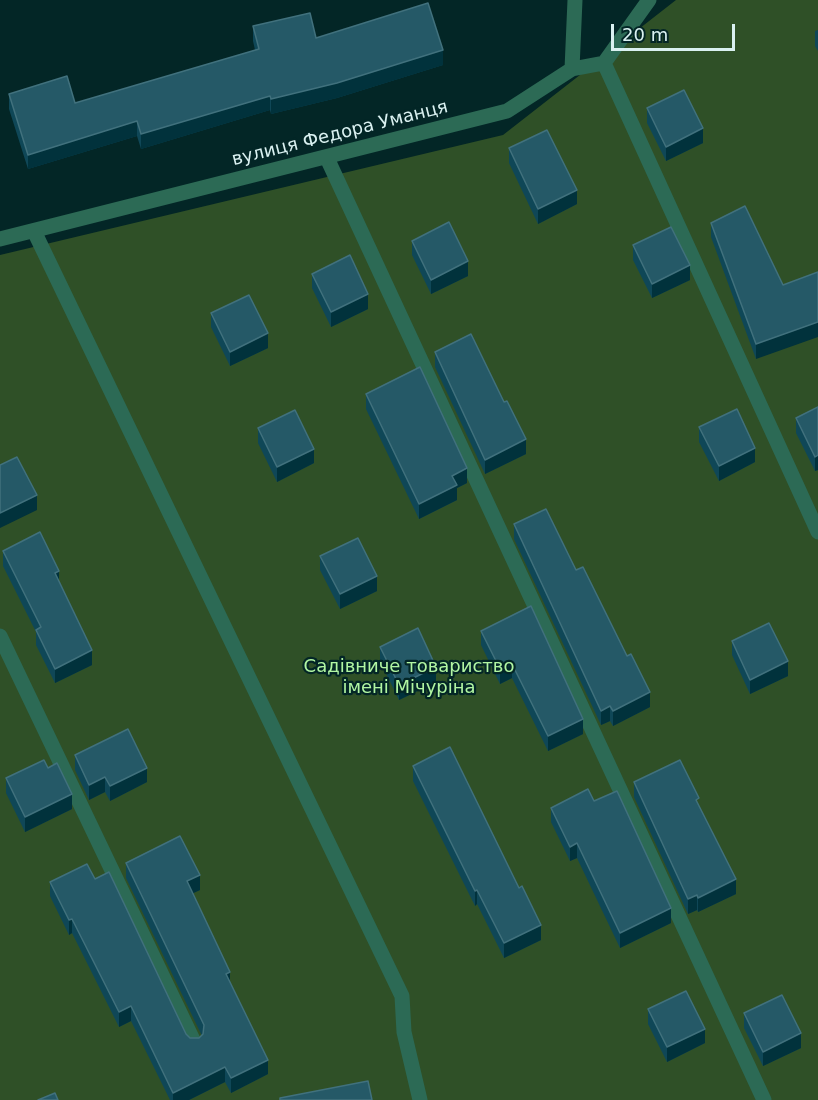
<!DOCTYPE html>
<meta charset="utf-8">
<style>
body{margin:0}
#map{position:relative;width:818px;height:1100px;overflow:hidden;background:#032626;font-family:"DejaVu Sans",sans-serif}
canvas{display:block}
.scale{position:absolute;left:611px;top:24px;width:124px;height:27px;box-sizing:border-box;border:3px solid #daf1f1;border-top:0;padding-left:8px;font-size:18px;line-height:21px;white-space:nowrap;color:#daf1f1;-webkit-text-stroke:4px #032626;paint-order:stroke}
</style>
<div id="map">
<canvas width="818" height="1100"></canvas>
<div class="scale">20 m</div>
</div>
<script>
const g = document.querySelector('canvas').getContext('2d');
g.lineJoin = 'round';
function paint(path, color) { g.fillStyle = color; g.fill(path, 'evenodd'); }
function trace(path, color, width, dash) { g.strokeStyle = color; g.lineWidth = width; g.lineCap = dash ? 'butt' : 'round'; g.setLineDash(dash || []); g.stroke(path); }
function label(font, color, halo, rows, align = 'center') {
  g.font = font + ' "DejaVu Sans",sans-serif'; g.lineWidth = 4.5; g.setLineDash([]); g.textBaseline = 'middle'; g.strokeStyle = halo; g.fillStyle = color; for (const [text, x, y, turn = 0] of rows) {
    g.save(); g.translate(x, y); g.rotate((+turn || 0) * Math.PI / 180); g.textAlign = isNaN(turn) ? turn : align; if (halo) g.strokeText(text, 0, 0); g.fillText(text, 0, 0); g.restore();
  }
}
paint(new Path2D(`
 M676 0H818V1100H0V255L503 135Z`), '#2f5027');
trace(new Path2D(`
 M604 63 818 532
 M572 69 575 0
 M327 158 764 1100
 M34 231 402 996 404 1032 420 1100
 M0 239 507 111 572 69 604 63 649 0
 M0 636 195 1044`), '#2c6a55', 15);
paint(new Path2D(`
 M253 26 316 38 443 65 337 98 271 114 270 110 141 149 137 136 28 169 9 109V94L75 103 255 50 253 41Z
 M818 30V51L815 46V31Z
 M647 108 703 143 666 161 647 123Z
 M509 148 577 204 538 224 509 163Z
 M711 223 783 285 756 359 711 237Z
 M412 241 468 276 431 294 412 255Z
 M633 245 690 280 652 298 633 260Z
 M312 274 368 309 331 327 312 288Z
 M211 313 268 348 230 366 211 327Z
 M435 352 504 402 526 454 485 474 435 367Z
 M366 394 467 483 457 488V500L419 519 366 409Z
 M818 407V470L815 471 796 433V418Z
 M699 427 755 462 719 481 699 442Z
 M258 428 314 463 277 482 258 443Z
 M514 524 576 570 650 707 613 726 610 721 601 725 514 539Z
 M3 551 59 581 92 665 55 683 36 645V632L3 566Z
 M320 556 377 591 340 609 320 570Z
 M481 631 583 734 548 751 512 678 500 684 481 645Z
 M732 641 788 676 750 694 732 655Z
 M380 647 436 682 399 700 380 661Z
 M75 755 147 782 110 801 105 792 89 800 75 770Z
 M413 766 541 940 504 958 477 904 475 906 413 781Z
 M6 778 72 809 25 832 6 793Z
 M634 782 699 806 736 894 698 912 697 910 688 914 634 797Z
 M551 808 671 923 620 948 577 858 570 861 551 822Z
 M126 863 200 890 193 893 268 1074 231 1093 225 1082 189 1100H170L131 1021 119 1027 72 933 69 935 50 896V882L95 879 186 1034 190 1038H199L202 1036 126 878Z
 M648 1009 705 1043 667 1062 648 1024Z
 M744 1013 801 1048 763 1066 744 1028Z`), '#0f4757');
paint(new Path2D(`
 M443 50V65L337 98 271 114V99Z
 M270 96V110L141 149V134Z
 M137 121V136L28 169V155Z
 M703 128V143L666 161V147Z
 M577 190V204L538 224V209Z
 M468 261V276L431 294V280Z
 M690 265V280L652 298V284Z
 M368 294V309L331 327V312Z
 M818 322V337L756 359V344Z
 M268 333V348L230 366V352Z
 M526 439V454L485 474V460Z
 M755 448V462L719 481V466Z
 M314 449V463L277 482V467Z
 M818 455V470L815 471V457Z
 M467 468V483L457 488V500L419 519V504L452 476Z
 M37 495V510L0 528V513Z
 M59 571V586L55 573Z
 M377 576V591L340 609V594Z
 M92 650V665L55 683V669Z
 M788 661V676L750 694V680Z
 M512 664V678L500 684V669Z
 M436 667V682L399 700V685Z
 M650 692V707L613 726V711Z
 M610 706V721L601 725V711Z
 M583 719V734L548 751V736Z
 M147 768V782L110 801V786Z
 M105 777V792L89 800V785Z
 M72 794V809L25 832V817Z
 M577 843V858L570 861V847Z
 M200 875V890L187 896V881Z
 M736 879V894L698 912V898Z
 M477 890V904L475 906V891Z
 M697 895V910L688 914V899Z
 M671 908V923L620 948V933Z
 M72 919V933L69 935V920Z
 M541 925V940L504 958V943Z
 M230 972V986L226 974Z
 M131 1006V1021L119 1027V1012Z
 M705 1029V1043L667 1062V1047Z
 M801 1033V1048L763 1066V1052Z
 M268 1060V1074L231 1093V1078Z
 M225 1067V1082L189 1100H173V1093Z`), '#01323c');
const building = new Path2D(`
 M428 3 443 50 337 83 271 99 270 96 141 134 137 121 28 155 9 94 67 76 75 103 259 49 253 26 310 13 316 38Z
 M684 90 703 128 666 147 647 108Z
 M547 130 577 190 538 209 509 148Z
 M745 206 783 285 818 272V322L756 344 711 223Z
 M449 222 468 261 431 280 412 241Z
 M671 227 690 265 652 284 633 245Z
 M350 255 368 294 331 312 312 274Z
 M249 295 268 333 230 352 211 313Z
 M471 334 504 402 507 401 526 439 485 460 435 352Z
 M420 367 467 468 452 476 457 485 419 504 366 394Z
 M818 407V455L815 457 796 418Z
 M737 409 755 448 719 466 699 427Z
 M295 410 314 449 277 467 258 428Z
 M17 457 37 495 0 513V465Z
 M546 509 576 570 583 567 627 656 631 654 650 692 613 711 610 706 601 711 514 524Z
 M40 532 59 571 55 573 92 650 55 669 36 630 41 627 3 551Z
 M358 538 377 576 340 594 320 556Z
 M531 606 583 719 548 736 512 664 500 669 481 631Z
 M769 623 788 661 750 680 732 641Z
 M418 628 436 667 399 685 380 647Z
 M128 729 147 768 110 786 105 777 89 785 75 755Z
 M450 747 519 888 522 886 541 925 504 943 477 890 475 891 413 766Z
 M44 760 48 768 57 763 72 794 25 817 6 778Z
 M680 760 699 798 696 800 736 879 698 898 697 895 688 899 634 782Z
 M588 789 594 801 617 791 671 908 620 933 577 843 570 847 551 808Z
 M180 836 200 875 187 881 230 972 226 974 268 1060 231 1078 225 1067 173 1093 131 1006 119 1012 72 919 69 920 50 882 87 864 95 879 109 872 186 1034 190 1038H199L203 1034 204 1025 126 863Z
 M686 991 705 1029 667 1047 648 1009Z
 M782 995 801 1033 763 1052 744 1013Z
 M368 1081 372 1100H280V1098Z
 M55 1093 58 1100H38Z`);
paint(building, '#255967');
trace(building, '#41717d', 1.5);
label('18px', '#daf1f1', '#032626', [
 ["вулиця Федора Уманця",340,134,-14]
]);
label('18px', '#b1f6a2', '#032626', [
 ["Садівниче товариство",409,667],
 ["імені Мічуріна",409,688]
]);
</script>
